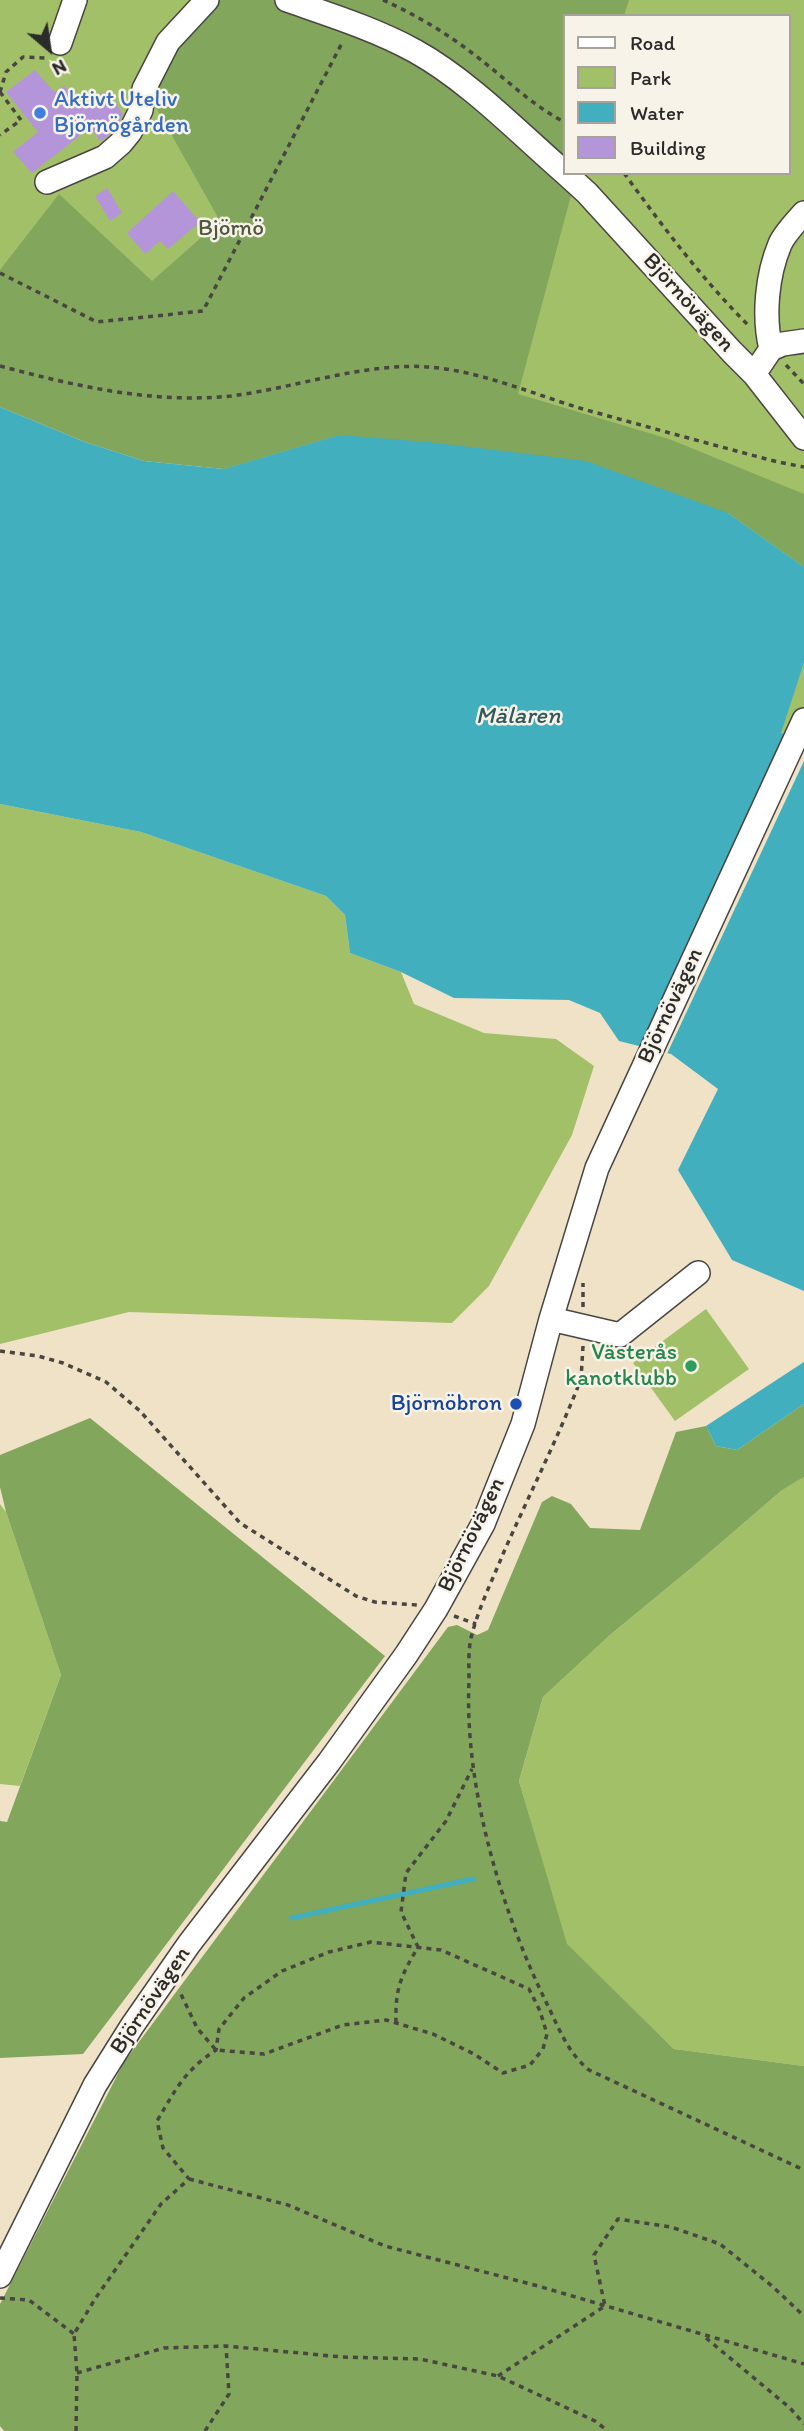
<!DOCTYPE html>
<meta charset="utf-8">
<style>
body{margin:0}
#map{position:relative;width:804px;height:2431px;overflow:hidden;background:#f0e2c6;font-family:Itim,sans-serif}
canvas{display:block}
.legend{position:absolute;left:563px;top:14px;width:228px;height:161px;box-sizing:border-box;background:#f7f3e8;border:2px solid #a5a39c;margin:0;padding:9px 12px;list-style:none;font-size:21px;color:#2b2b2b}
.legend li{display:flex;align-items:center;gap:14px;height:35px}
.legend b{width:35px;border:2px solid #a5a39c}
.north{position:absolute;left:14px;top:14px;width:70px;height:70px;-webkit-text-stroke:5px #f7f3e8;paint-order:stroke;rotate:151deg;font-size:19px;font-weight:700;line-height:28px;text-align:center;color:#2b2b2b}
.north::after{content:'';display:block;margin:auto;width:24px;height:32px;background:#2b2b2b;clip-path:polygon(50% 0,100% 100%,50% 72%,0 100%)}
</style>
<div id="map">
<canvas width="804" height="2431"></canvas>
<ul class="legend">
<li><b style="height:9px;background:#fff"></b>Road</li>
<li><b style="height:19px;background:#a2c068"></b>Park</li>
<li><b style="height:19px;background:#41afbe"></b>Water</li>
<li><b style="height:19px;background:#b595da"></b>Building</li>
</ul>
<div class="north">N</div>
</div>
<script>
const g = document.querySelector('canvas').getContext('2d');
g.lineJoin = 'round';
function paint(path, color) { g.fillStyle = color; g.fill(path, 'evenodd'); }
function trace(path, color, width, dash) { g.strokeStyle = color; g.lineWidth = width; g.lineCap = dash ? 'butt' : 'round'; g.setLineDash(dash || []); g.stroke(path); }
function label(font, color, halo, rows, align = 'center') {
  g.font = font + ' Itim,sans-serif'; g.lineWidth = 5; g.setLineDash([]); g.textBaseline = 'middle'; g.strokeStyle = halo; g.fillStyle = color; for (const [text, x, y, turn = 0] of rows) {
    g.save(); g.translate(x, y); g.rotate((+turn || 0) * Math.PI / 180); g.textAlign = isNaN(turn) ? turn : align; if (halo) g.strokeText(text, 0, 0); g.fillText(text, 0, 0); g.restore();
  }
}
paint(new Path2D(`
 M0 0H804V567L728 513 224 469 0 407ZM564 16H788V173H564Z
 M804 663V746L780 733Z
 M0 804 141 832 326 896 345 915 350 953 401 972 414 1004 484 1033 556 1039 594 1066 572 1135 489 1286 452 1323 129 1312 0 1344Z
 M706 1309 749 1369 675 1421 633 1363Z
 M804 1477V2066L674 2049 566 1944 519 1781 543 1697 610 1635 695 1565 781 1491Z
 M0 1504 6 1512 61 1675 20 1786 0 1784Z`), '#a2c068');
paint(new Path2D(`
 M208 0H629L624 16H564V173H577L518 394 669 439 804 494V567L728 513 339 435 224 469 144 461 85 442 0 407V270L59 194 152 281 220 221 148 93Z
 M804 1404V1477L781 1491 695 1565 610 1635 543 1697 519 1781 567 1944 674 2049 804 2066V2431H4L0 2426V2304L124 2062 448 1627 457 1625 477 1635 488 1630 542 1502 552 1496 571 1504 590 1528 640 1530 676 1432 706 1426 716 1446 737 1450Z
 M90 1418 385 1656 83 2054 0 2058V1821L7 1822 61 1675 6 1512 0 1487V1455Z`), '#81a65c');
paint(new Path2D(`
 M0 407 85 442 144 461 224 469 339 435 428 442 586 461 728 513 804 567V663L781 733 804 746V1291L732 1260 678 1170 718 1089 671 1054 619 1041 600 1013 569 1000 454 998 401 972 350 953 345 915 326 896 141 832 0 804Z
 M804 1362V1404L737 1450 716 1446 706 1426Z`), '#41afbe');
paint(new Path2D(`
 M804 742V761L666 1056 640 1050Z`), '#f0e2c6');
trace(new Path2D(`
 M292 1918 473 1879`), '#41afbe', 5);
paint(new Path2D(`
 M35 70 54 92 65 86 79 107 108 90 123 115 107 137 100 141 91 127 32 173 13 152 38 132 6 92Z
 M107 188 122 213 110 221 95 196Z
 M173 191 200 222 168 249 160 241 145 254 127 233Z`), '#b595da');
const minor = new Path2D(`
 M287 0C330 15 375 29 415 51 469 81 518 132 564 172
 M60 43 75 0
 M565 173 587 193 732 352 754 374 804 438
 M47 182 105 157 121 143 130 132 141 110 144 89 168 42 207 0
 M771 349 783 344 804 341
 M754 374 771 349C763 316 767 275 780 244 785 233 796 222 804 213
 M551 1319 620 1335 698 1273
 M0 2276 95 2085 132 2026 189 1944 329 1762 406 1655 436 1609 483 1524 523 1424 551 1319 597 1168 804 720`);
trace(minor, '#494642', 26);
trace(new Path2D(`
 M383 0C414 14 445 32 472 53 503 76 530 104 564 122
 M0 92 6 72 23 57 47 58
 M0 92 21 120 0 135
 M624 173C663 227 702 279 749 326
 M0 273 97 322 203 311 343 41
 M786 365 804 384
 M0 366C75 386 153 404 231 396 295 388 365 362 430 367 483 372 533 394 583 409 648 427 713 445 778 462L804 467
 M583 1307V1283
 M583 1346 581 1379C558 1438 529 1495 503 1554 492 1581 478 1609 471 1638 468 1652 469 1667 469 1681 464 1787 502 1914 549 2008 560 2031 569 2054 589 2070L804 2170
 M0 1351 38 1356 63 1363 106 1382 140 1411 240 1523 356 1596 375 1602 417 1605
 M454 1616 476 1624
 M396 2023C395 1988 401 1976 418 1947L401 1912 406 1873 446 1821 472 1769
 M189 2179 288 2205 385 2246 538 2286 804 2364
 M0 2298 29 2300 74 2334
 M706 2338 790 2408 804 2424
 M77 2373 164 2348 226 2346 342 2357 420 2359 498 2376 595 2421 608 2431
 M498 2376 605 2306 594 2255 618 2219 671 2227 720 2244 772 2286 804 2316
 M76 2431 77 2373 74 2334 95 2299 161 2204 189 2179 163 2148 157 2121C176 2089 184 2071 216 2050L219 2029 244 1998 282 1971 329 1952 371 1942 441 1950 529 1989 540 2011 547 2034 543 2049 530 2065 503 2073 474 2054 433 2034 386 2020 343 2025 264 2054 216 2050 197 2028 179 1990
 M205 2431 229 2394 226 2346`), '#494642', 3.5, [5, 5]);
trace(minor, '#fff', 23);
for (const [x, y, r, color] of [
 [40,113,7,"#3f7fe0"],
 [691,1366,7,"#2e9e5b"],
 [516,1404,7,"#1a4fb4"]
]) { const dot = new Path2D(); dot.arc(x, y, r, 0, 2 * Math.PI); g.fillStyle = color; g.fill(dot); trace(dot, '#f7f3e8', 2.5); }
label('23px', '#366cbe', '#f7f3e8', [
 ["Aktivt Uteliv",54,100],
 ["Björnögården",54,126]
], 'left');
label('23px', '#4f583d', '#f7f3e8', [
 ["Björnö",231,229]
]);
label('23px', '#2b2b2b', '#f7f3e8', [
 ["Björnövägen",688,303,48],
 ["Björnövägen",671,1006,-65],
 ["Björnövägen",472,1535,-64],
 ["Björnövägen",151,2001,-56]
]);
label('23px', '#27864d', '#f7f3e8', [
 ["Västerås",677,1353],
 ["kanotklubb",677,1379]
], 'right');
label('23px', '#164399', '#f7f3e8', [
 ["Björnöbron",502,1404]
], 'right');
label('italic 24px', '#33595e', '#f7f3e8', [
 ["Mälaren",518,717]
]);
</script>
